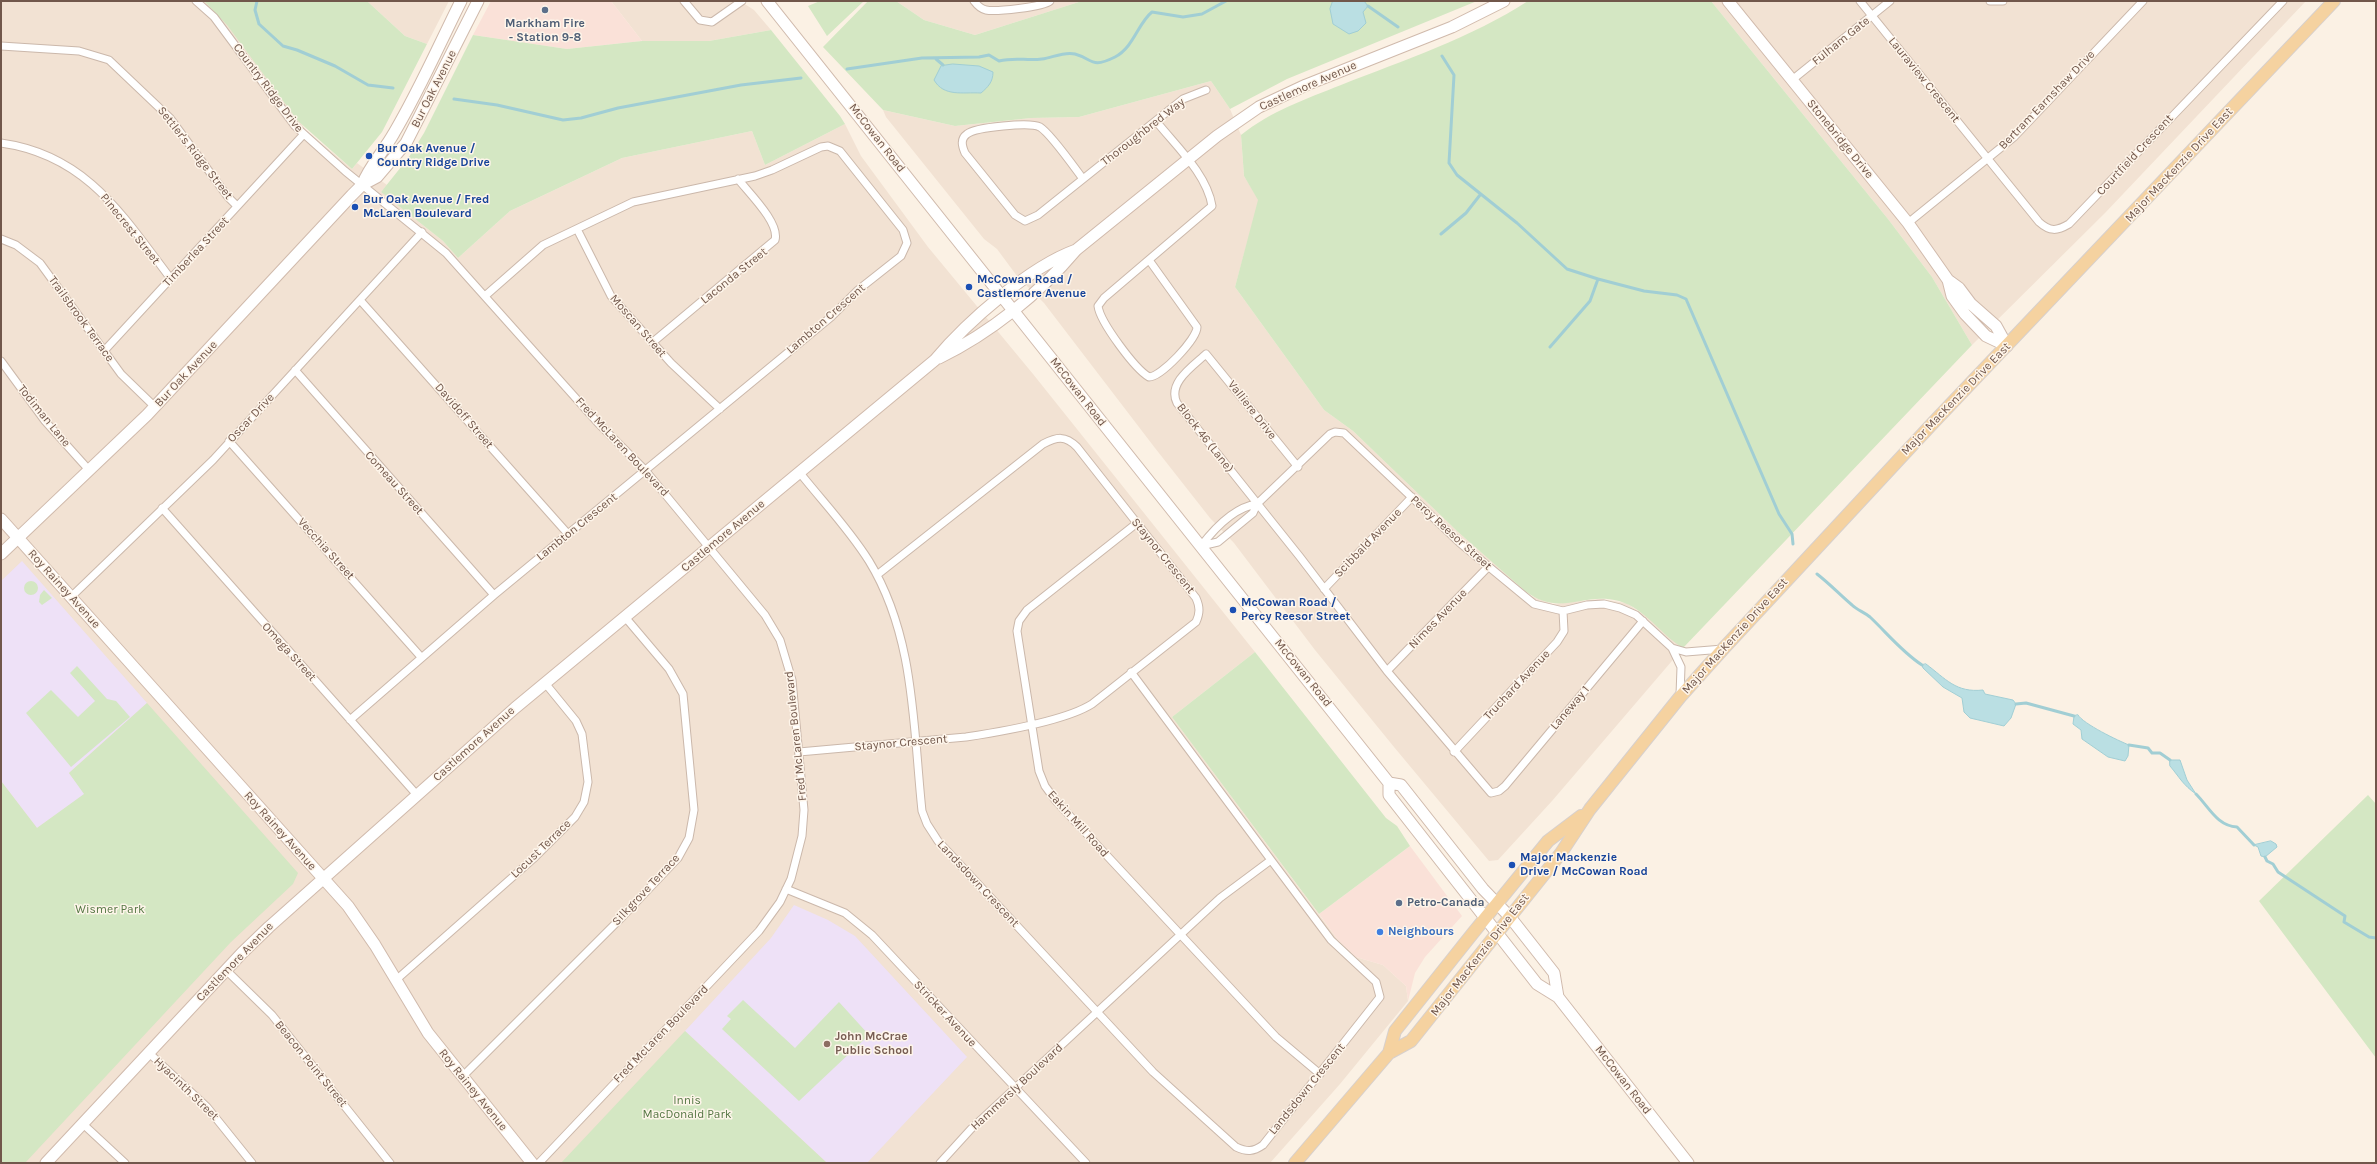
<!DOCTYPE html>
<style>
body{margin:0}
#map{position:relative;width:2377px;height:1164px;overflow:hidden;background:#fbf1e4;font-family:Karla,sans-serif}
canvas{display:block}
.frame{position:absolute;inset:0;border:2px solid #71574b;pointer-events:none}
</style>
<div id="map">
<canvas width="2377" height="1164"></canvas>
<div class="frame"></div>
</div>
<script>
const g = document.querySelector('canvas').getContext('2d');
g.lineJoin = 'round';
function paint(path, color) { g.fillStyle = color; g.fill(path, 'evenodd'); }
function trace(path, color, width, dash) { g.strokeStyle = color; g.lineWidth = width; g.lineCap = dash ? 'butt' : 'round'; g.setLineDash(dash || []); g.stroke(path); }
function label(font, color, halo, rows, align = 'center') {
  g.font = font + ' Karla,sans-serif'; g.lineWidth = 3; g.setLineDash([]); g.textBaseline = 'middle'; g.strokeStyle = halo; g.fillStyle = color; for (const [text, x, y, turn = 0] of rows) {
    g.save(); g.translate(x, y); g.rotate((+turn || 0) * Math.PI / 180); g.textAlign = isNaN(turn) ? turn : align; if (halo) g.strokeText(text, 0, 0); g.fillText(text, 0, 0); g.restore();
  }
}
paint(new Path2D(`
 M1 1H204L221 16 306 130 352 169 357 163 387 185 381 192 443 241 458 258 510 211 622 158 752 131 765 165 845 124 861 156 928 247 1033 374 1255 652 1172 717 1338 940 1356 957 1383 965 1406 986 1408 1001 1340 1084 1270 1163H1Z
 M367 1H449L427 44 405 36Z
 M611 1H740L754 10 771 30 709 41H642Z
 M896 1H1082L975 35 924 20Z
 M1711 1H2306L2105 213 1972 345 1932 277 1888 219Z
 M1211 81 1230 109 1241 135 1244 176 1259 200 1235 287 1324 410 1353 431 1458 532 1531 596 1553 604 1600 599 1626 603 1648 617 1683 648 1552 801 1498 860 1489 861 1394 747 1315 650 1234 543 1210 518 1155 448 1044 303 1017 276 997 249 984 239 886 117 883 110 955 126 1031 118 1079 117Z`), '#f2e2d3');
paint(new Path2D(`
 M491 1H611L642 41 567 49 473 35Z
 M1410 846 1462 916 1425 957 1415 973 1408 1001 1406 986 1383 965 1356 957 1338 940 1319 914Z`), '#fae1d8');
paint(new Path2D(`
 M22 561 147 703 69 773 85 794 37 828 1 781V581Z
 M794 905 828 920 855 936 967 1057 867 1163H827L685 1031 771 938Z`), '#eee1f7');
paint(new Path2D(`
 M204 1H367L405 36 427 44 382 132 352 169 298 121 227 25Z
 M820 1H864L827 36 808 6Z
 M868 1H896L924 20 975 35 1082 1H1477L1287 79 1230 109 1211 81 1079 117 1031 118 955 126 883 110 823 47Z
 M1528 1H1711L1888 219 1932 277 1972 345 1683 648C1660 634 1646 609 1619 601 1582 591 1561 618 1525 591L1458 532 1353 431 1324 410 1235 287 1258 200 1244 176 1241 135C1271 111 1306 99 1341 85 1404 60 1471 38 1528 1Z
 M771 30 840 116 845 124 765 165 752 131 622 158 510 211 458 258 443 241 381 192 409 157 424 133 473 35 567 49 642 41H709Z
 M24 588a7 7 0 1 1 14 0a7 7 0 1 1-14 0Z
 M44 590 52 598 42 605 39 602 40 595Z
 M1255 652 1386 818 1397 826 1410 846 1319 914 1172 717Z
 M77 666 107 699 116 701 130 717 71 767 26 713 51 690 78 717 95 701 70 673Z
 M147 703 298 873 293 884 231 942 25 1163H1V781L37 828 84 794 69 773Z
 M2368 795 2376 804V1058L2259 901Z
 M743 1000 795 1048 839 1002 869 1035 799 1101 722 1029 731 1019 727 1016Z
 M685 1031 827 1163H561Z`), '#d4e7c3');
const water = new Path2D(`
 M1333 1H1364L1368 6 1363 12 1366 23 1358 31 1349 34 1333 24 1330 9Z
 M953 64 979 66 993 72C993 82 988 87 981 93 962 92 944 97 934 80L941 66Z
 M1926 664C1946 679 1956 693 1983 690L1985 694 2013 700 2016 704 2011 718 2004 726 1970 718 1964 712 1962 698 1943 687 1923 668 1922 665Z
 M2078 715C2083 724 2119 741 2129 745L2128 756 2125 761 2108 757 2082 739 2081 730 2073 724 2074 716Z
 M2170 760H2180L2187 780 2196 794C2183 785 2180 778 2170 766Z
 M2271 841 2276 844 2277 847 2265 857 2261 856 2258 847 2254 845Z`);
paint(water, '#badfe3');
trace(water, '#a1ced4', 1);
trace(new Path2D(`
 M257 1 255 10 259 24 283 46 297 50 335 66 368 85 393 88
 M1368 6 1398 27
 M1442 56 1454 75 1449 163 1457 175 1517 223 1567 269 1598 279 1644 291 1677 295 1686 299 1779 514 1792 534 1793 544
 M936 59 943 65
 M847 69 922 58 979 57 989 55 999 61C1015 57 1027 61 1042 59 1052 58 1064 51 1075 54 1093 59 1091 69 1115 57 1134 47 1138 23 1152 12L1183 17 1202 14 1226 1
 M454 99 497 105 563 120 581 118 618 108 741 85 801 78
 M1441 234 1466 213 1480 195
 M1550 347 1590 301 1598 279
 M1817 574C1830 584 1840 595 1852 605 1857 610 1864 612 1870 617 1887 633 1902 652 1922 665
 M2016 704 2026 703 2074 716
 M2129 745 2148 748 2152 753H2160L2170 760
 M2196 794C2209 807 2217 826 2237 827L2254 845
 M2265 857 2267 861 2273 864 2278 872 2345 916 2344 922 2369 937 2376 938`), '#a1ced4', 3);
const street = new Path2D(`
 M196 1 214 17 295 126 345 171 446 253 598 423 645 470 765 615 780 640 792 680 804 810 802 836 791 879 780 902 759 931 539 1163
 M684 1 700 20 712 22 742 1
 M974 1C977 5 981 9 986 10 995 12 1043 7 1050 1
 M1860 1 2039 222C2050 232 2057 231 2069 224L2283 1
 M1990 1H2003
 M1 46 79 51 109 60 170 118 228 197 237 206
 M1792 80 1890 1
 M1 143C87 155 123 216 171 279
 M1083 179C1074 167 1051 134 1040 127 1030 122 976 127 967 134 960 139 962 146 965 153L1015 215 1025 221 1038 215 1183 99 1206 90
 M1908 223 2014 137 2143 1
 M577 229 611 296 671 363 720 409
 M1 239 16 245 40 263 121 374 155 407
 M1149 260 1197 327C1197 339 1161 377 1149 377 1135 369 1100 322 1098 306L1104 298 1212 206C1207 174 1175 145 1156 121
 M360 300 568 534
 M653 342 775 240C780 223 749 193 738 179
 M104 351 303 135
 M1 361 45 421 89 470
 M295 370 494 595
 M229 441 421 657
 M1298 467 1206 354C1193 366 1167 383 1177 403L1300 557 1387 671 1491 793 1499 791 1505 786 1643 621
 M800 473C823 502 849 529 869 561 915 636 913 726 922 811L927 824 938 841 1153 1072 1236 1147C1247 1152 1253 1152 1263 1145L1380 997 1376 982 1331 940 1271 860
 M162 508 417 795
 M1137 523 1027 610 1019 621 1017 631 1039 771 1045 786 1056 801 1276 1037 1320 1074
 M1201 546 1218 542 1253 513 1257 504 1330 434 1335 432 1344 433 1460 543 1534 604 1563 611 1587 605 1604 604 1620 608 1636 615 1672 648 1681 667 1680 695
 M1201 546C1214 529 1235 507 1257 504
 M1324 589 1412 497
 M72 596 213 460 422 232
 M1672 648 1686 652 1723 649
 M1387 671 1488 567
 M350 720 494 595 831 317 858 290 901 256 907 243 903 230 840 151 828 146 821 147 772 170 755 176 633 202 543 245 485 296
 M799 752 966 737C999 732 1065 721 1092 704L1196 622C1200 613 1200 607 1196 598L1077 447C1065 435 1057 437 1043 444L877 575
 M1454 752 1557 642 1564 631 1563 611
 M786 889 845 913 872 935 1086 1163
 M226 970 272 1015 390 1163
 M396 980 533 859 575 817 584 802 588 782 582 734 576 721 545 683
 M149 1053 207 1107 252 1163
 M462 1077 623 916 678 858 689 838 694 810 683 694 669 669 625 617
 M83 1124 125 1163
 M940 1163 971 1129 1220 898 1271 860 1131 672`);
const secondary = new Path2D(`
 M767 1 1389 783 1401 785 1483 889 1510 917 1554 973 1558 997
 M1728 1 1908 223 1948 280 1952 296 1965 314 1986 336 2007 346
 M362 185C370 165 384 151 394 133 419 91 439 45 461 1
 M1948 280 1959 288 1971 304 1996 326 2007 346
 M939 358C990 333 1039 294 1076 250L1217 136 1259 107 1306 85 1452 27 1504 1
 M1 519 348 906 375 945 428 1033 532 1163
 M1 554 147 415 352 195 362 185 377 177 406 143 478 1
 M1389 783V795L1537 984 1558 997 1688 1163
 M46 1163 242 953 269 927 515 708 935 360C967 322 1029 267 1076 250`);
const primary = new Path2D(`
 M1389 1053 1395 1031 1473 933 1548 841 1581 816
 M1295 1163 1389 1053 1411 1041 1561 853 1590 809 1680 697 1723 649 1931 425 2334 1`);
trace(street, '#cbb8ab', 9);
trace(secondary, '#d0baac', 13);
trace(primary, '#d7d0cd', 14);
trace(street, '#fff', 7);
trace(secondary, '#fff', 11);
trace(primary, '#f5d2a0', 12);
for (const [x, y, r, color] of [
 [545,10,4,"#5c6f8a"],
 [369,156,4,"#1a4fb4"],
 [355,207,4,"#1a4fb4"],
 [969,287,4,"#1a4fb4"],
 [1233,610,4,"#1a4fb4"],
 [1512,865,4,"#1a4fb4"],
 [1399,903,4,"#5c6f8a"],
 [1380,932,4,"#3f7fe0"],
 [827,1044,4,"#8d6e63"]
]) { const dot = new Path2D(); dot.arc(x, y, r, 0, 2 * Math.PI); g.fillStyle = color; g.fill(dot); trace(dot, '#fef5ea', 1.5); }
label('bold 12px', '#4e5e75', '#fef5ea', [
 ["Markham Fire",545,24],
 ["- Station 9-8",545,38],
 ["Petro-Canada",1407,903,"left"]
]);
label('12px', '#71574b', '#fef5ea', [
 ["Fulham Gate",1841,41,-39],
 ["Lauraview Crescent",1924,80,51],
 ["Castlemore Avenue",1308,86,-24],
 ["Country Ridge Drive",268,88,53],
 ["Bur Oak Avenue",434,89,-63],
 ["Bertram Earnshaw Drive",2047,100,-46],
 ["Thoroughbred Way",1143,132,-38],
 ["McCowan Road",877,138,52],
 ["Stonebridge Drive",1840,139,51],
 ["Settler's Ridge Street",195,153,52],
 ["Courtfield Crescent",2135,155,-47],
 ["Major MacKenzie Drive East",2179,165,-47],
 ["Pinecrest Street",130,229,51],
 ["Timberlea Street",196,252,-47],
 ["Laconda Street",734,276,-39],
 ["Trailsbrook Terrace",81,319,54],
 ["Lambton Crescent",826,319,-41],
 ["Moscan Street",638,326,49],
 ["Bur Oak Avenue",186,374,-47],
 ["McCowan Road",1078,392,52],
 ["Major MacKenzie Drive East",1956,399,-46],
 ["Valliere Drive",1252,410,52],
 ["Todiman Lane",44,416,51],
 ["Davidoff Street",464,416,49],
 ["Oscar Drive",251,418,-47],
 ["Block 46 (Lane)",1205,438,52],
 ["Fred McLaren Boulevard",622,447,47],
 ["Comeau Street",394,483,48],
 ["Lambton Crescent",577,527,-39],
 ["Percy Reesor Street",1451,533,42],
 ["Castlemore Avenue",723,536,-40],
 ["Scibbald Avenue",1368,543,-46],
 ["Vecchia Street",326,549,48],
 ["Staynor Crescent",1163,556,51],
 ["Roy Rainey Avenue",64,589,48],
 ["Nimes Avenue",1438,619,-46],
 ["Major MacKenzie Drive East",1735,636,-48],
 ["Omega Street",289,652,48],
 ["McCowan Road",1303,673,51],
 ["Truchard Avenue",1517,685,-47],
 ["Laneway 1",1570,708,-50],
 ["Fred McLaren Boulevard",796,736,-96],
 ["Staynor Crescent",901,743,-5],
 ["Castlemore Avenue",474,744,-42],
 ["Eakin Mill Road",1078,824,48],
 ["Roy Rainey Avenue",280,831,48],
 ["Locust Terrace",541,849,-44],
 ["Landsdown Crescent",978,884,47],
 ["Silkgrove Terrace",646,890,-47],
 ["Major MacKenzie Drive East",1480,955,-52],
 ["Castlemore Avenue",235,962,-46],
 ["Stricker Avenue",945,1014,47],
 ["Fred McLaren Boulevard",661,1034,-46],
 ["Beacon Point Street",311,1064,51],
 ["McCowan Road",1623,1080,52],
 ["Hammersly Boulevard",1017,1087,-43],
 ["Hyacinth Street",186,1089,44],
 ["Landsdown Crescent",1307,1089,-51],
 ["Roy Rainey Avenue",473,1090,51]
]);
label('bold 12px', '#164399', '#fef5ea', [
 ["Bur Oak Avenue /",377,149],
 ["Country Ridge Drive",377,163],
 ["Bur Oak Avenue / Fred",363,200],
 ["McLaren Boulevard",363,214],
 ["McCowan Road /",977,280],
 ["Castlemore Avenue",977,294],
 ["McCowan Road /",1241,603],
 ["Percy Reesor Street",1241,617],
 ["Major Mackenzie",1520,858],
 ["Drive / McCowan Road",1520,872]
], 'left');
label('12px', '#574', '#fef5ea', [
 ["Wismer Park",110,910],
 ["Innis",687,1101],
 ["MacDonald Park",687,1115]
]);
label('bold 12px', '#366cbe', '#fef5ea', [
 ["Neighbours",1388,932]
], 'left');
label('bold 12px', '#785e54', '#fef5ea', [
 ["John McCrae",835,1037],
 ["Public School",835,1051]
], 'left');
</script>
